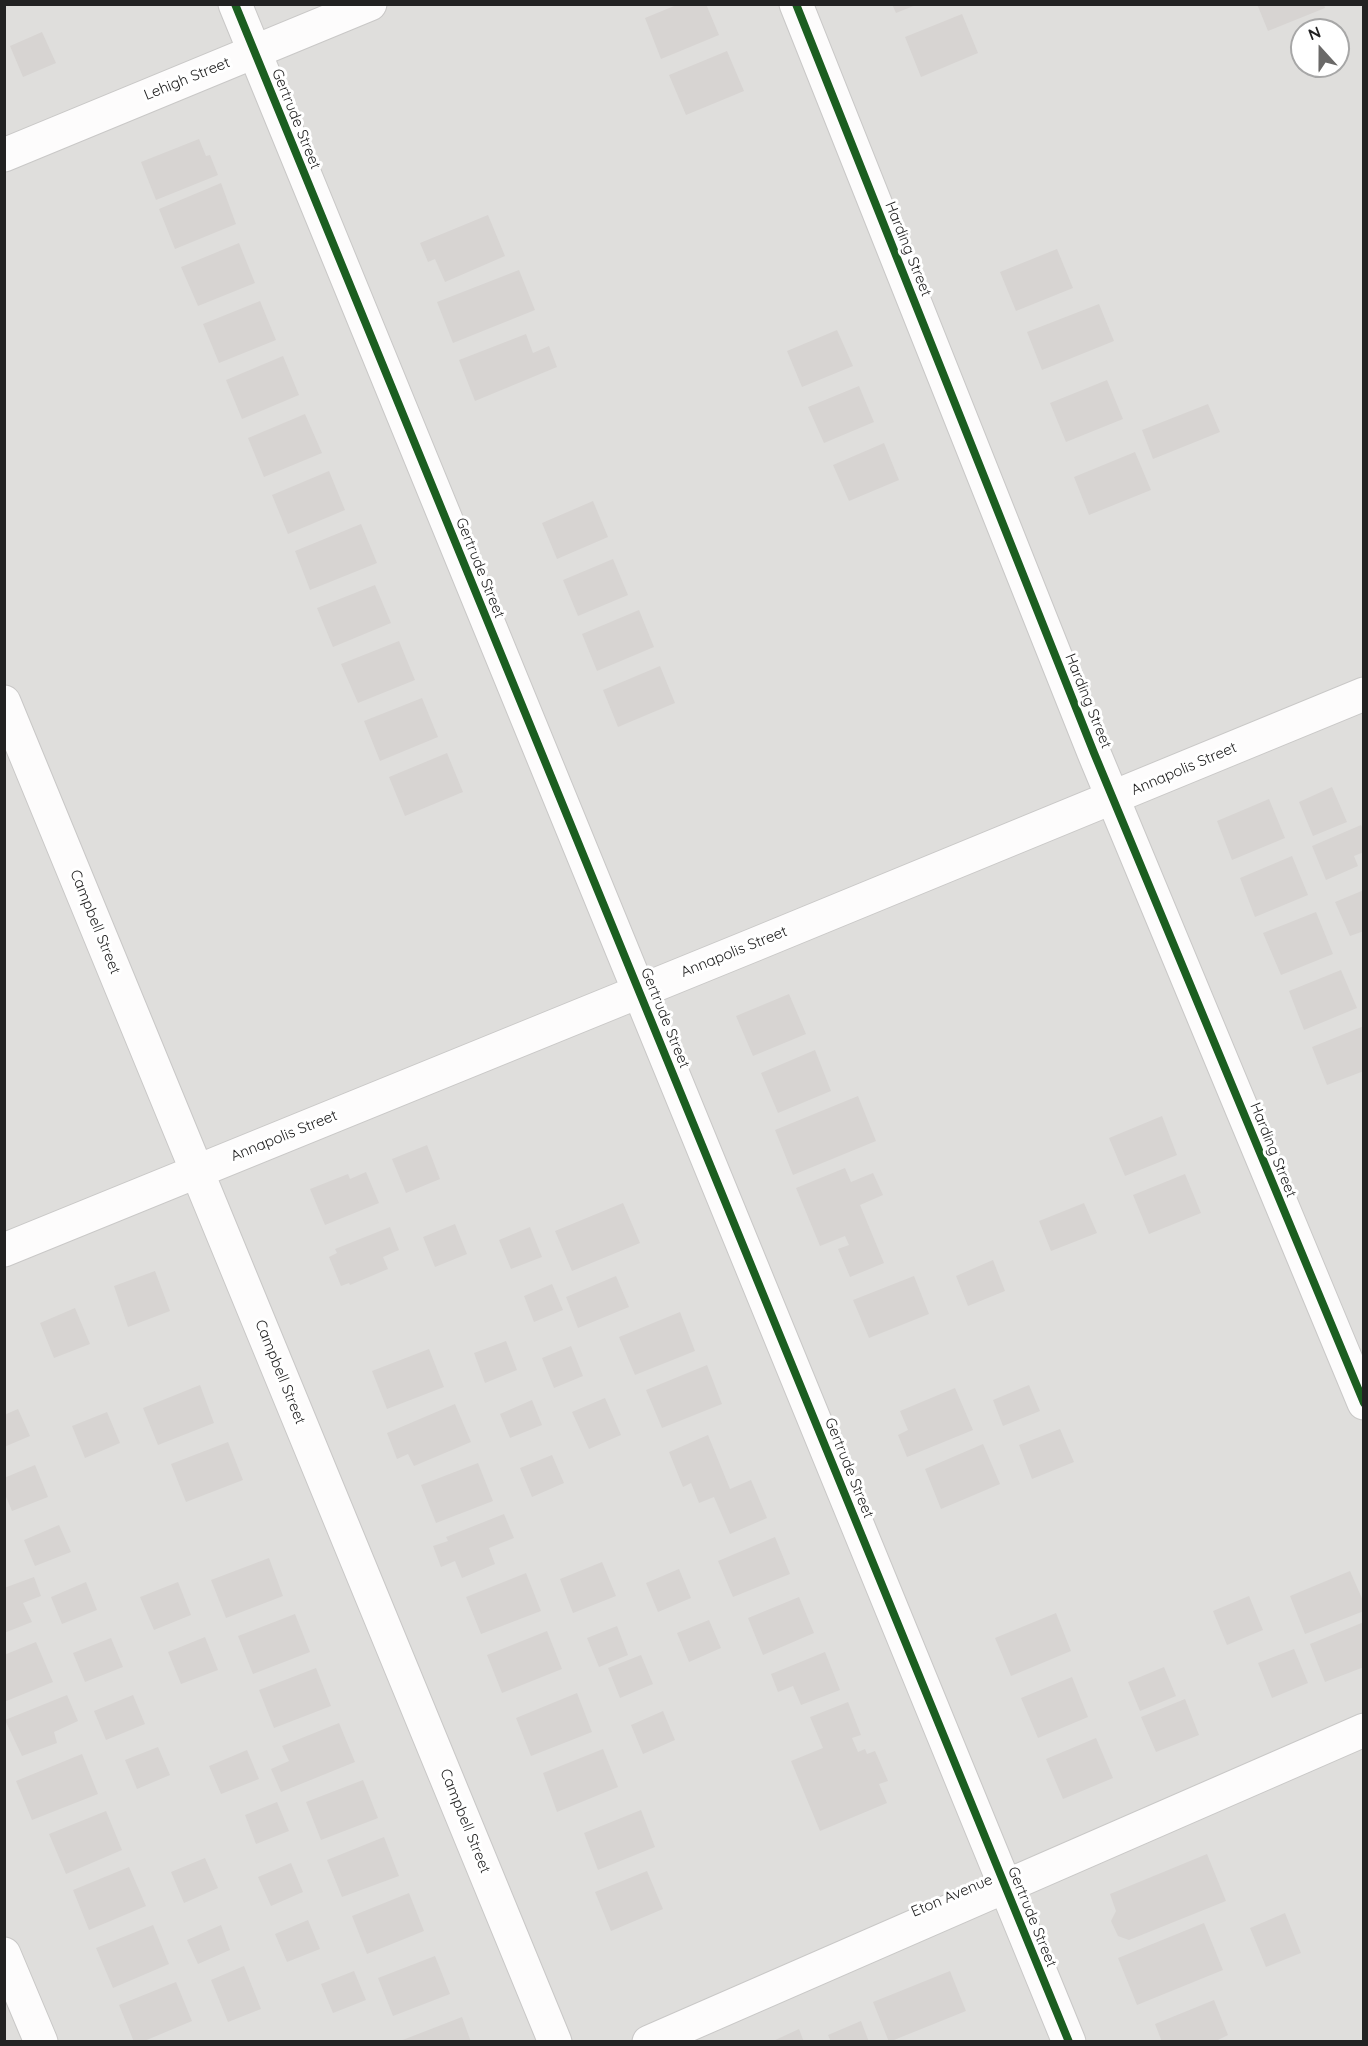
<!DOCTYPE html>
<style>
body{margin:0}
#map{position:relative;width:1368px;height:2046px;overflow:hidden;background:#f0eeeb;font-family:Quicksand,sans-serif}
canvas{display:block}
.frame{position:absolute;inset:0;border:6px solid #222;pointer-events:none}
.north{position:absolute;left:1290px;top:18px;width:60px;height:60px;box-sizing:border-box;background:#fff;border:2px solid #a7a7a7;border-radius:50%;rotate:339deg;font-size:16px;font-weight:700;line-height:24px;text-align:center;color:#222}
.north::after{content:'';display:block;margin:auto;width:21px;height:27px;background:#6a6968;clip-path:polygon(50% 0,100% 100%,50% 72%,0 100%)}
</style>
<div id="map">
<canvas width="1368" height="2046"></canvas>
<div class="frame"></div>
<div class="north">N</div>
</div>
<script>
const g = document.querySelector('canvas').getContext('2d');
g.lineJoin = 'round';
function paint(path, color) { g.fillStyle = color; g.fill(path, 'evenodd'); }
function trace(path, color, width, dash) { g.strokeStyle = color; g.lineWidth = width; g.lineCap = dash ? 'butt' : 'round'; g.setLineDash(dash || []); g.stroke(path); }
function label(font, color, halo, rows, align = 'center') {
  g.font = font + ' Quicksand,sans-serif'; g.lineWidth = 6; g.setLineDash([]); g.textBaseline = 'middle'; g.strokeStyle = halo; g.fillStyle = color; for (const [text, x, y, turn = 0] of rows) {
    g.save(); g.translate(x, y); g.rotate((+turn || 0) * Math.PI / 180); g.textAlign = isNaN(turn) ? turn : align; if (halo) g.strokeText(text, 0, 0); g.fillText(text, 0, 0); g.restore();
  }
}
paint(new Path2D(`
 M5 5H1363V2041H5ZM1302 30H1338V66H1302Z`), '#dfdedc');
paint(new Path2D(`
 M679 4H706L719 35 661 59 645 18Z
 M892 4H916V5L896 13Z
 M1257 4H1324L1325 8 1268 31Z
 M962 14 978 53 921 77 905 37Z
 M42 32 56 63 23 77 10 46Z
 M727 51 744 91 686 115 669 75Z
 M199 139 206 156 210 155 218 175 156 200 141 162Z
 M221 183 236 224 175 249 159 209Z
 M488 215 505 256 445 282 435 259 428 262 420 243Z
 M239 243 255 283 198 306 181 267Z
 M1057 249 1073 288 1016 311 1000 272Z
 M519 270 535 310 453 343 437 302Z
 M260 301 276 340 219 363 203 324Z
 M1099 304 1114 341 1042 370 1027 332Z
 M837 330 853 366 802 387 787 351Z
 M526 334 533 353 549 346 557 367 475 401 459 360Z
 M283 356 299 395 242 419 226 380Z
 M1107 380 1123 419 1066 442 1050 403Z
 M859 386 874 422 824 443 808 407Z
 M1208 404 1220 432 1153 459 1142 430Z
 M305 414 322 453 264 477 248 438Z
 M884 443 899 480 849 501 833 465Z
 M1135 452 1151 490 1089 515 1074 477Z
 M329 471 345 510 288 534 272 495Z
 M593 501 608 537 557 559 542 523Z
 M361 524 377 563 310 590 295 551Z
 M613 559 628 595 578 616 563 580Z
 M375 585 391 623 333 647 317 608Z
 M639 610 654 647 597 671 582 634Z
 M399 641 415 680 358 703 341 664Z
 M660 666 675 703 618 727 603 690Z
 M422 698 438 737 380 761 364 721Z
 M447 753 463 792 405 816 389 777Z
 M1332 787 1347 822 1313 836 1299 802Z
 M1269 799 1285 838 1232 860 1217 821Z
 M1361 825 1364 831V852L1354 856 1358 866 1326 880 1312 846Z
 M1292 856 1308 895 1255 917 1240 878Z
 M1364 890V931L1350 936 1335 902Z
 M1316 912 1333 954 1281 975 1263 933Z
 M1341 970 1357 1008 1304 1030 1289 991Z
 M789 994 806 1034 753 1056 736 1016Z
 M1364 1026V1071L1327 1085 1312 1047Z
 M815 1050 831 1091 778 1113 761 1073Z
 M858 1096 876 1141 793 1175 775 1130Z
 M1162 1116 1177 1155 1125 1176 1109 1138Z
 M427 1145 440 1179 406 1193 392 1159Z
 M845 1168 851 1182 873 1173 883 1195 860 1205 884 1263 850 1277 838 1249 849 1245 845 1236 820 1246 796 1188Z
 M366 1172 379 1203 325 1225 310 1189 348 1174 350 1179Z
 M1185 1174 1201 1213 1149 1234 1133 1195Z
 M623 1203 640 1243 572 1271 555 1231Z
 M1084 1203 1097 1233 1051 1251 1039 1221Z
 M455 1224 467 1254 435 1267 423 1237Z
 M390 1227 399 1250 383 1257 388 1269 350 1285 349 1283 341 1286 329 1257 337 1253 335 1249Z
 M530 1227 542 1257 511 1269 499 1240Z
 M993 1260 1005 1291 968 1306 956 1276Z
 M155 1271 170 1311 128 1327 114 1286Z
 M616 1276 629 1307 578 1328 566 1297Z
 M914 1276 929 1314 869 1338 853 1300Z
 M552 1284 563 1310 534 1322 524 1296Z
 M75 1308 90 1344 54 1358 40 1323Z
 M680 1312 695 1351 635 1375 619 1337Z
 M506 1341 517 1370 485 1383 474 1353Z
 M571 1346 583 1376 554 1388 542 1358Z
 M429 1349 444 1387 387 1409 372 1371Z
 M707 1365 722 1404 662 1428 646 1390Z
 M200 1385 214 1423 158 1445 143 1408Z
 M1029 1385 1040 1411 1003 1426 993 1400Z
 M955 1388 973 1430 907 1457 898 1435 908 1430 900 1411Z
 M605 1398 621 1435 589 1449 572 1412Z
 M532 1400 542 1425 510 1438 500 1414Z
 M455 1404 471 1442 414 1466 408 1454 397 1459 387 1433Z
 M18 1409 30 1436 4 1447V1415Z
 M107 1412 120 1443 85 1458 72 1426Z
 M1060 1429 1074 1462 1032 1479 1019 1445Z
 M708 1435 730 1489 751 1480 767 1518 730 1534 714 1497 699 1503 691 1483 683 1487 669 1452Z
 M228 1442 243 1480 186 1502 171 1464Z
 M983 1444 1000 1484 941 1509 925 1469Z
 M552 1455 564 1483 532 1497 520 1468Z
 M478 1463 493 1501 436 1523 421 1485Z
 M35 1465 48 1497 12 1511 4 1492V1478Z
 M504 1514 514 1538 489 1548 495 1564 462 1578 455 1561 441 1567 433 1546 448 1541 446 1537Z
 M59 1525 71 1552 35 1566 24 1540Z
 M775 1537 790 1574 733 1597 718 1561Z
 M269 1558 283 1596 226 1618 211 1580Z
 M602 1562 616 1596 573 1613 560 1579Z
 M679 1569 691 1598 658 1612 646 1583Z
 M1350 1571 1364 1603V1611L1305 1634 1290 1596Z
 M526 1573 541 1611 481 1634 466 1597Z
 M34 1577 41 1596 23 1603 32 1622 4 1633V1588Z
 M86 1582 97 1610 62 1624 51 1597Z
 M178 1582 191 1615 154 1630 140 1597Z
 M1249 1596 1263 1630 1227 1645 1213 1611Z
 M799 1597 814 1633 763 1655 748 1618Z
 M1056 1613 1071 1651 1011 1676 995 1638Z
 M295 1614 310 1652 253 1674 238 1636Z
 M709 1620 721 1648 689 1662 677 1633Z
 M1364 1622V1667L1325 1682 1310 1644Z
 M617 1626 628 1655 599 1667 587 1638Z
 M547 1631 562 1669 502 1693 487 1655Z
 M205 1637 218 1670 181 1684 168 1652Z
 M111 1638 123 1667 85 1682 73 1653Z
 M36 1642 53 1682 4 1702V1655Z
 M1294 1649 1308 1683 1272 1698 1258 1663Z
 M825 1652 840 1690 801 1705 793 1686 778 1692 771 1674Z
 M641 1655 653 1684 620 1698 608 1668Z
 M1164 1667 1176 1696 1140 1711 1128 1682Z
 M316 1668 331 1706 274 1728 259 1690Z
 M1072 1677 1088 1717 1038 1738 1021 1698Z
 M577 1693 592 1732 531 1756 516 1718Z
 M67 1695 78 1721 54 1732 57 1743 22 1756 5 1720Z
 M133 1695 145 1724 106 1740 94 1711Z
 M1185 1699 1199 1735 1156 1752 1141 1717Z
 M848 1702 861 1735 852 1738 858 1752 865 1749 867 1754 875 1751 888 1781 879 1784 887 1803 820 1831 791 1761 823 1748 810 1717Z
 M663 1711 675 1740 643 1754 631 1725Z
 M339 1723 355 1762 281 1792 271 1769 289 1761 282 1746Z
 M1096 1738 1113 1778 1063 1799 1046 1759Z
 M158 1747 170 1775 137 1789 125 1760Z
 M603 1749 618 1787 557 1812 543 1773Z
 M247 1750 259 1779 221 1794 209 1766Z
 M82 1754 98 1794 32 1820 16 1781Z
 M363 1780 378 1818 321 1840 306 1802Z
 M277 1802 289 1831 256 1844 245 1815Z
 M641 1810 655 1847 598 1870 584 1833Z
 M106 1811 122 1850 66 1874 49 1834Z
 M384 1837 399 1876 342 1897 327 1860Z
 M1207 1854 1226 1901 1129 1940 1118 1936 1111 1921 1116 1911 1110 1894Z
 M205 1858 218 1888 184 1903 171 1872Z
 M291 1863 303 1892 271 1906 258 1877Z
 M129 1867 146 1906 89 1930 73 1890Z
 M647 1871 663 1909 611 1931 595 1892Z
 M409 1893 424 1931 367 1954 352 1916Z
 M1285 1913 1301 1953 1266 1967 1250 1928Z
 M308 1920 320 1949 287 1962 275 1934Z
 M1204 1923 1223 1970 1137 2005 1118 1958Z
 M153 1925 169 1964 113 1988 96 1948Z
 M221 1925 230 1950 198 1964 187 1940Z
 M435 1956 450 1994 393 2016 378 1978Z
 M244 1966 261 2009 228 2022 211 1980Z
 M354 1971 366 2000 333 2013 321 1984Z
 M950 1971 966 2011 889 2042 873 2002Z
 M176 1982 192 2021 142 2042H134L119 2005Z
 M1214 2000 1228 2035 1214 2042H1162L1155 2024Z
 M462 2017 471 2042H400V2041Z
 M861 2021 869 2042H831L828 2035Z
 M799 2029 804 2042H771Z`), '#d7d4d2');
const minor = new Path2D(`
 M235 4 1069 2042
 M796 4 1094 753 1364 1403
 M4 155 370 4
 M4 702 555 2042
 M4 1250C457 1065 912 882 1364 694
 M4 1954 41 2042
 M649 2042 1364 1730`);
trace(minor, '#c9c8c7', 35);
trace(minor, '#fdfcfc', 33);
trace(new Path2D(`
 M235 4 1069 2042
 M796 4 1094 753 1364 1403`), '#1b5e20', 8);
label('15px', '#222', '#fff', [
 ["Lehigh Street",187,79,-22],
 ["Gertrude Street",296,119,68],
 ["Harding Street",908,249,68],
 ["Gertrude Street",480,568,68],
 ["Harding Street",1088,701,68],
 ["Annapolis Street",1184,769,-23],
 ["Campbell Street",95,922,68],
 ["Annapolis Street",734,952,-22],
 ["Gertrude Street",665,1018,68],
 ["Annapolis Street",284,1136,-22],
 ["Harding Street",1273,1150,68],
 ["Campbell Street",280,1372,68],
 ["Gertrude Street",849,1468,68],
 ["Campbell Street",465,1821,68],
 ["Eton Avenue",952,1896,-23],
 ["Gertrude Street",1032,1917,68]
]);
</script>
